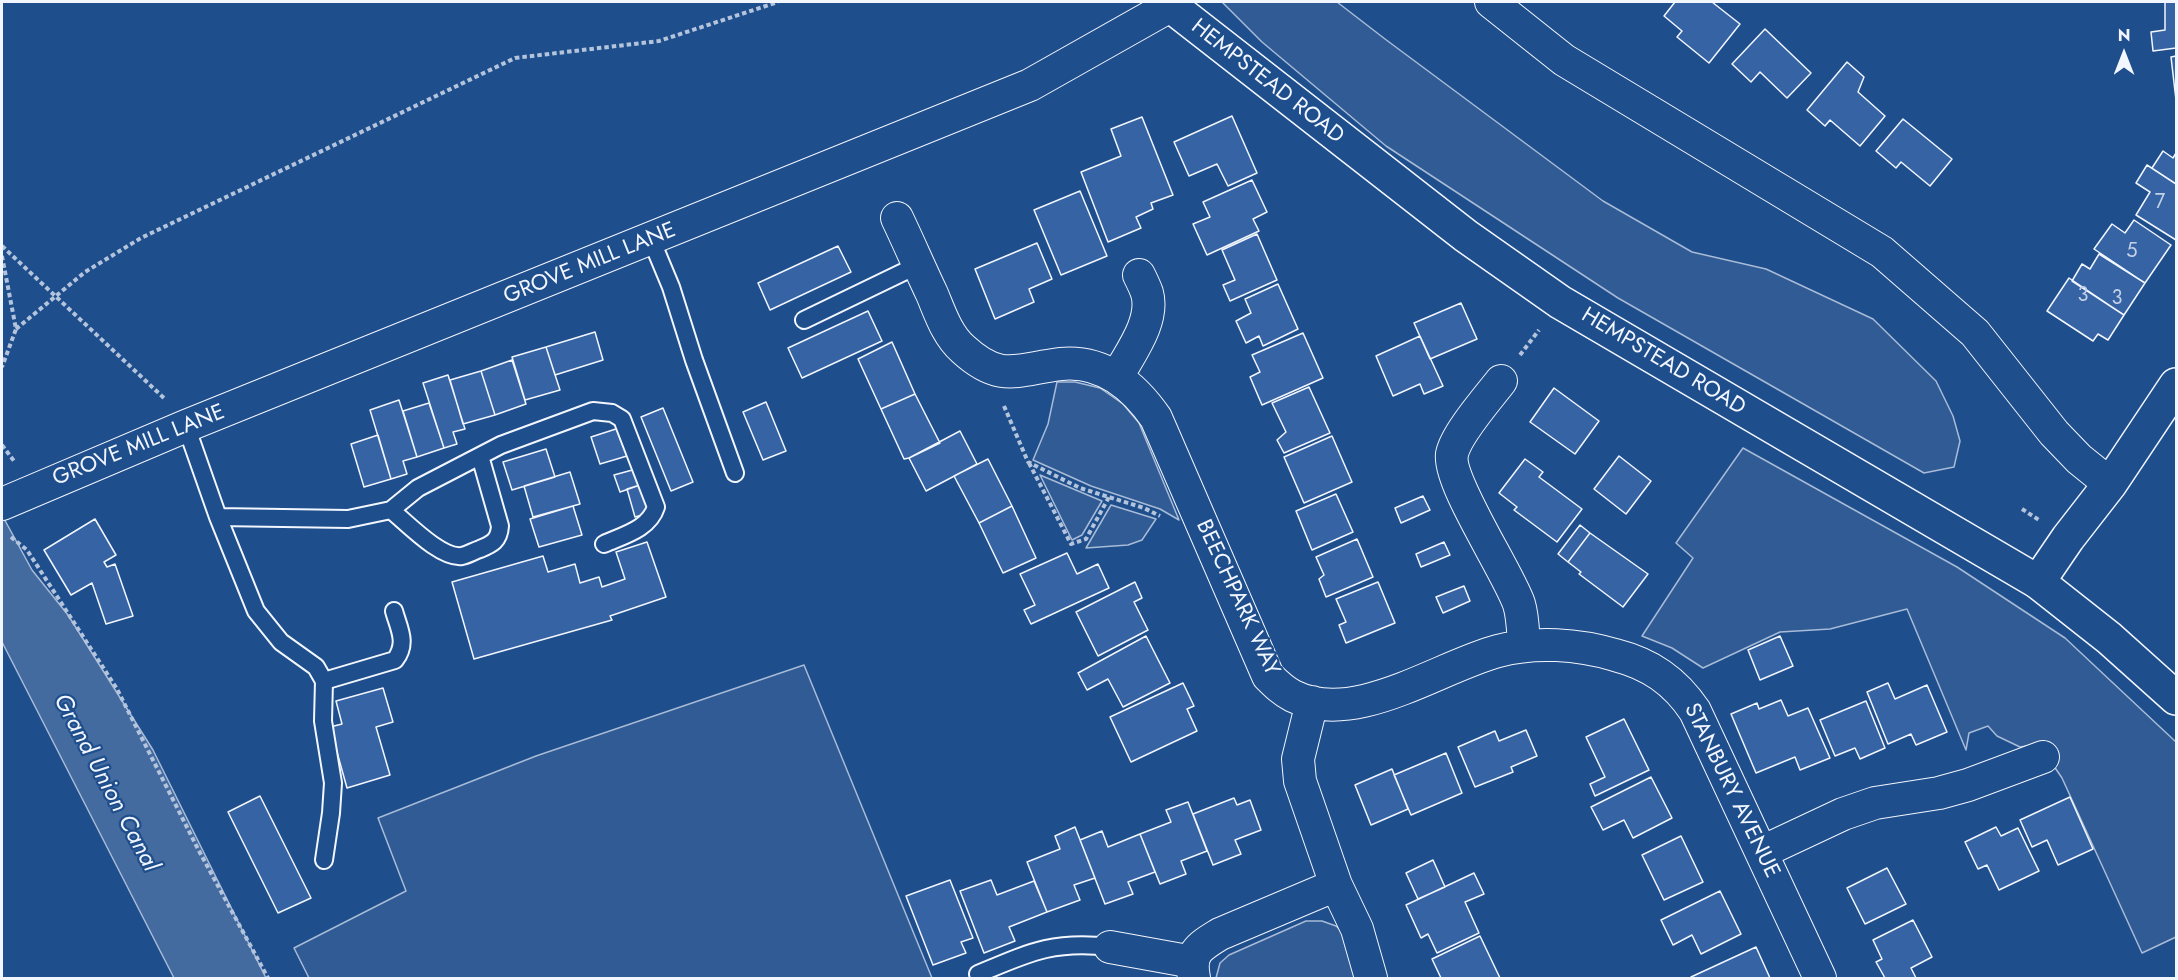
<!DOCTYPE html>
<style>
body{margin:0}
#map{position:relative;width:2178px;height:980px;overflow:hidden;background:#1f4e8c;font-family:Jost,sans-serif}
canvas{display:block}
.frame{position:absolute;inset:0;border:3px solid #f2f6ff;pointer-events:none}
.north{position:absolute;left:2094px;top:24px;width:60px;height:60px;-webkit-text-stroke:4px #1f4e8c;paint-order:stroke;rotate:0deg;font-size:16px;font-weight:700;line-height:24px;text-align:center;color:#f2f6ff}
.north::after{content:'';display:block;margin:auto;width:21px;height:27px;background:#f2f6ff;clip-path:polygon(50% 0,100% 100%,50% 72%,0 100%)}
</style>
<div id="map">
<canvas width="2178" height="980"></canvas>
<div class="frame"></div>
<div class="north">N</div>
</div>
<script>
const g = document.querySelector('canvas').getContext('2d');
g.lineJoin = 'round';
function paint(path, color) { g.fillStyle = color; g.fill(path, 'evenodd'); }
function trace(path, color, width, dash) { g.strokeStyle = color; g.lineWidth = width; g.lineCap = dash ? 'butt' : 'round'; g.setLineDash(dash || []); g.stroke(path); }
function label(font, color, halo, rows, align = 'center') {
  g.font = font + ' Jost,sans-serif'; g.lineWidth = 4.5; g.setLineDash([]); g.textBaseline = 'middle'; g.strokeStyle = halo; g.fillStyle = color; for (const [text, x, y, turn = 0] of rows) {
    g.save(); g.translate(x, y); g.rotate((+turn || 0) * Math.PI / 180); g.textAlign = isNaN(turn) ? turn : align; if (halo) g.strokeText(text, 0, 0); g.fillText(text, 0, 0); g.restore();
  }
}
const built = new Path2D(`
 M1222 2H1337L1385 39 1603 201 1692 252 1766 269 1873 319 1936 381 1953 416 1960 441 1954 467 1924 473 1618 298 1386 146 1262 42Z
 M1057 382H1075L1100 388 1123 404 1139 423 1179 520 1160 509 1091 486 1033 460 1048 424Z
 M1743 448 1957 567 2065 638 2176 742V937L2142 953 2062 778 2039 744 2020 747 1997 736 1988 726 1969 733 1966 750 1907 609 1830 629 1780 632 1703 668 1672 648 1642 636 1693 558 1676 543Z
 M1040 475 1102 501 1082 535 1072 540Z
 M1111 505 1156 519 1142 540 1128 545 1086 548Z
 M804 665 932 978H309L294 948 406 891 378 818 536 756Z
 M1306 921H1322L1336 926 1345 934 1355 978H1216L1220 963 1229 955Z`);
paint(built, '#305b95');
trace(built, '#a8bbd7', 1.5);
const water = new Path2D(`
 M2 515 32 570 68 615 153 750 266 978H174L2 642Z`);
paint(water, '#446ba0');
trace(water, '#a8bbd7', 1.5);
const building = new Path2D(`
 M1675 2H1712L1740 24 1709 63 1677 37 1682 31 1664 16Z
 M2165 2H2176V48L2153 51 2151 32 2165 30Z
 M1765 29 1811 73 1787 98 1760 72 1751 82 1732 64Z
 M2176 56V100L2171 57Z
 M1847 62 1864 77 1858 92 1885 116 1860 146 1830 120 1825 126 1807 110Z
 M1232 116 1257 173 1228 186 1217 164 1189 176 1174 142Z
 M1142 117 1173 195 1151 203 1153 209 1136 217 1141 228 1108 242 1081 172 1121 156 1111 129Z
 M1903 119 1952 159 1930 186 1901 162 1896 168 1876 151Z
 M2163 151 2173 158 2176 153V184L2152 168Z
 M2147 165 2176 184V240L2136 215 2150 192 2136 183Z
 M1252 180 1267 212 1253 219 1259 231 1207 255 1193 224 1210 217 1203 202Z
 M1080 191 1107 256 1061 275 1034 210Z
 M2134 220 2171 245 2145 283 2094 249 2112 224 2125 233Z
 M1257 234 1277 280 1230 301 1223 285 1235 280 1222 250Z
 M1037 243 1052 279 1029 289 1034 302 995 319 975 269Z
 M838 246 851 272 770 310 758 283Z
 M2099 254 2145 283 2124 315 2072 281 2082 264 2090 269Z
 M2069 278 2124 315 2108 340 2098 334 2093 341 2047 311Z
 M1278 284 1298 329 1263 346 1259 336 1246 343 1236 321 1251 313 1245 299Z
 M1461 303 1477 339 1430 359 1414 323Z
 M868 311 882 341 802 378 788 348Z
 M595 332 603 360 555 375 546 347Z
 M1303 333 1323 378 1262 405 1250 377 1260 372 1252 355Z
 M1420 336 1443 386 1424 394 1420 384 1393 396 1376 356Z
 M892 342 915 394 881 409 858 359Z
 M546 347 560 390 525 400 512 357Z
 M512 360 526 404 495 415 481 371Z
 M481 371 495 415 463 424 450 380Z
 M448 375 465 429 453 432 457 444 444 448 423 383Z
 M1309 387 1330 433 1284 453 1277 440 1286 432 1272 403Z
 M1554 388 1599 421 1575 454 1530 422Z
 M915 394 940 443 909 458 904 459 881 409Z
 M399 400 417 457 403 461 407 474 391 479 370 410Z
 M766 402 786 451 763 460 743 412Z
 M429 403 444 448 417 457 403 411Z
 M663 408 693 482 671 491 641 417Z
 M619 428 627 456 600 464 591 437Z
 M960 431 977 464 926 491 909 458Z
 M378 435 391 479 364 487 351 444Z
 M1332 436 1352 482 1304 503 1284 457Z
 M546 449 555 477 512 490 503 462Z
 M1619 456 1651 481 1626 514 1594 489Z
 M988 459 1012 506 979 523 954 476Z
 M1525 459 1543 472 1539 477 1582 509 1557 542 1514 510 1517 507 1499 493Z
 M636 469 640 485 620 492 614 475Z
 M570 472 580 504 533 517 524 486Z
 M640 485 649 513 635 517 627 489Z
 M1336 494 1353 532 1312 550 1296 511Z
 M1423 496 1430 510 1401 523 1395 508Z
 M573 506 582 535 539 547 530 519Z
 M1012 506 1036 558 1003 573 979 523Z
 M95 519 116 555 104 562 107 567 115 564 133 616 106 624 92 583 71 595 44 550Z
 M1580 525 1590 533 1568 562 1558 554Z
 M1590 533 1648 574 1623 607 1579 574 1581 572 1568 562Z
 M1357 539 1373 577 1326 597 1319 579 1324 575 1316 557Z
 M647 542 666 597 610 616 612 620 474 659 452 582 543 556 548 572 575 564 580 583 599 577 602 587 625 579 616 552Z
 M1444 542 1450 555 1421 567 1416 554Z
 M1067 553 1077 574 1098 564 1109 588 1031 624 1024 610 1035 605 1020 574Z
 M1135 582 1142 598 1134 602 1148 630 1098 656 1076 612Z
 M1378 582 1395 623 1346 643 1339 625 1346 622 1336 599Z
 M1464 586 1470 601 1443 613 1436 597Z
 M1146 636 1170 683 1123 707 1108 679 1087 690 1078 673Z
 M1780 636 1793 666 1760 680 1748 650Z
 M1183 683 1194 706 1187 709 1197 731 1131 762 1110 717Z
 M1888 683 1895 699 1927 685 1947 732 1916 745 1911 734 1888 744 1867 692Z
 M383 688 393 722 376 727 390 775 347 788 330 727 342 724 336 701Z
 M1781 700 1788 716 1808 708 1830 758 1800 770 1795 757 1756 773 1731 714 1757 703 1759 709Z
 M1866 701 1885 748 1860 759 1855 748 1835 756 1820 720Z
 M1624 719 1649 770 1595 796 1590 784 1605 777 1586 737Z
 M1526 730 1537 756 1511 767 1513 772 1475 787 1458 747 1495 731 1499 741Z
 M1446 753 1462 793 1411 815 1394 775Z
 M1392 769 1408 809 1371 825 1355 785Z
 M1651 777 1672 818 1633 838 1624 820 1603 830 1591 807Z
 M260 796 311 898 278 913 228 812Z
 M2070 797 2093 849 2058 865 2047 840 2032 847 2020 820Z
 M1234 798 1237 805 1250 800 1261 830 1235 840 1241 854 1213 865 1193 814Z
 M1188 802 1207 851 1181 861 1186 874 1160 884 1140 834 1171 822 1166 810Z
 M1075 827 1095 878 1074 885 1080 900 1047 912 1027 862 1060 849 1055 836Z
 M1996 827 2001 836 2018 828 2039 871 1999 890 1987 865 1978 869 1965 842Z
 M1102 831 1108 847 1140 834 1155 872 1128 882 1133 894 1105 904 1080 840Z
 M1681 836 1703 882 1664 900 1642 855Z
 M1433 860 1445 887 1418 899 1406 873Z
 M1887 868 1906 904 1865 924 1847 888Z
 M1474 873 1484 894 1465 902 1479 933 1437 953 1428 934 1421 938 1406 905Z
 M950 880 973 938 961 942 966 953 933 965 906 896Z
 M991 880 997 895 1034 881 1047 912 1009 927 1015 941 984 953 960 891Z
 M1720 891 1741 934 1701 954 1692 935 1673 945 1661 920Z
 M1913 920 1932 957 1911 968 1916 978H1885L1876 962 1882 959 1873 940Z
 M1480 936 1500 978H1441L1432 959Z
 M1756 947 1770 978H1692L1691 977Z`);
paint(building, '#3563a3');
trace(building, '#f2f6ff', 1.5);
const lane = new Path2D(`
 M651 239 671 287 694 360 735 473
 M804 320 918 265
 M186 426 218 517 256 611 281 642 316 667 324 681 323 721 333 783 331 813 324 860
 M391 510C407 523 441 559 462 556 467 555 474 551 480 549 492 544 499 541 500 526L480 456
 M218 517 348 519 391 510 418 488 501 445 593 411 612 413 622 419 656 507C649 529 624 535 604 544
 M324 681 395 660C408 643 399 629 394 611
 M978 974C1028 953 1054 940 1110 947`);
const street = new Path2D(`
 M1491 2 1564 60 1882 252 1975 333 2054 433 2079 459 2110 484
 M897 218C909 243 920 269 932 294 940 313 947 335 963 349 1001 384 1018 369 1061 364 1103 360 1134 386 1156 418L1268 676C1276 684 1283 691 1293 696 1355 727 1438 667 1498 651 1535 641 1578 644 1615 655 1650 664 1675 681 1695 711L1820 978
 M1117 377C1130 353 1155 321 1147 293 1145 287 1142 281 1139 275
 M1501 381C1488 398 1456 434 1452 454 1447 481 1508 572 1519 604 1523 617 1523 632 1524 645
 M2 504 186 426 1030 85 1170 6
 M1312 702 1298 759 1300 781 1336 885 1357 929 1371 978
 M1762 852 1843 814 1875 803 1939 793 1968 785 2043 757
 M1110 947 1193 962
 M1194 978C1189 952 1199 947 1220 934L1336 885`);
const secondary = new Path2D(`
 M2038 582 2068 538 2110 484 2176 385`);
const primary = new Path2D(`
 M1166 2 1466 236 1560 302 2038 582 2109 638 2176 698`);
trace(lane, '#f2f6ff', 20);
trace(street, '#f2f6ff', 34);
trace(secondary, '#f2f6ff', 36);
trace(primary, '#f2f6ff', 36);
trace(new Path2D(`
 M2 246 165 399
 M2 256 16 329 2 367
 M16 329 85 272 141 238 515 58 659 41 778 2
 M1520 355 1539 330
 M1004 406 1028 462 1080 488 1144 508 1160 516
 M2 445 14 461
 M1029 463 1071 544 1086 539 1109 497
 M2022 509 2039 520
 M11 537 27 550 117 689 198 849 268 978`), '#b3c4dc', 4, [4.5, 3]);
trace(lane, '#1f4e8c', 16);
trace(street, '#1f4e8c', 32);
trace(secondary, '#1f4e8c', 33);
trace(primary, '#1f4e8c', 33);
label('20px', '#c3d1e8', null, [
 ["7",2160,203],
 ["5",2132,252],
 ["3",2083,296],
 ["3",2117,299]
]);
label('22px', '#f2f6ff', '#1f4e8c', [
 ["HEMPSTEAD ROAD",1267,82,38],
 ["GROVE MILL LANE",590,264,-22],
 ["HEMPSTEAD ROAD",1663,362,31],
 ["GROVE MILL LANE",139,446,-22],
 ["BEECHPARK WAY",1237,598,65],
 ["STANBURY AVENUE",1731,791,64]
]);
label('italic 24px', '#f2f6ff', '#1f4e8c', [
 ["Grand Union Canal",105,783,62]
]);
</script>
